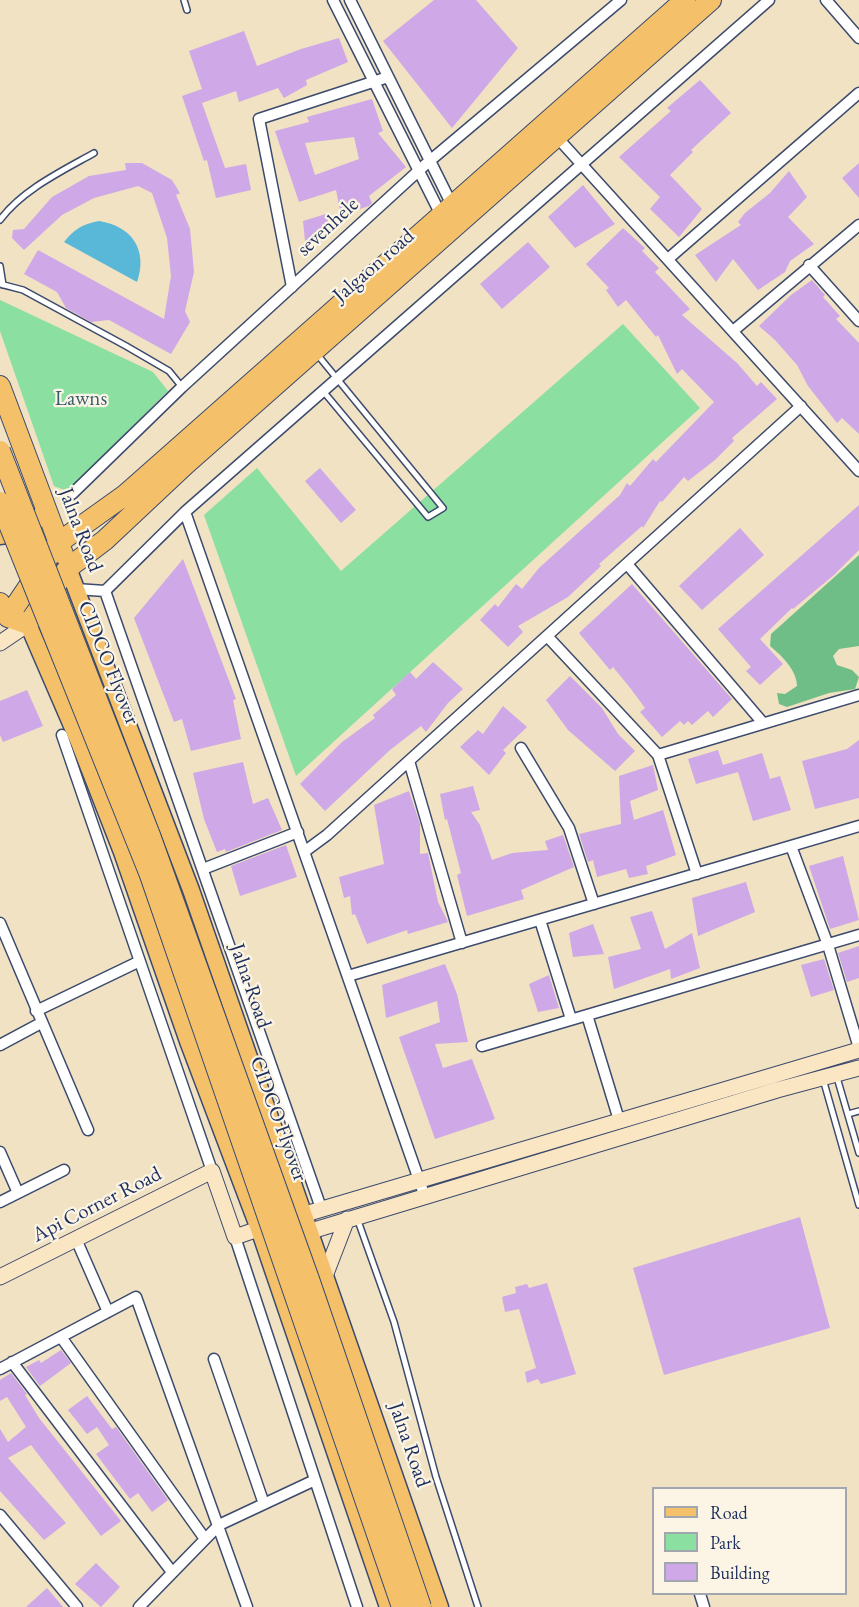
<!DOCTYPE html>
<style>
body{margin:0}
#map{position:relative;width:859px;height:1607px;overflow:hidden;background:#f0e2c3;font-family:"EB Garamond",serif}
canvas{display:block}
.legend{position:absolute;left:652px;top:1487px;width:195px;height:108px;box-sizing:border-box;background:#fcf5e5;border:2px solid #a2a6af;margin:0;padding:8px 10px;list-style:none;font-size:18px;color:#1b2f5e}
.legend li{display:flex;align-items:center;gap:12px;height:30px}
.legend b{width:30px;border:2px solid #a2a6af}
</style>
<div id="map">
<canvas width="859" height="1607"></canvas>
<ul class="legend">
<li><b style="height:8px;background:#f4c16a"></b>Road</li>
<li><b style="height:16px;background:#8adfa1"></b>Park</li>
<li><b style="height:16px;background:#cfa8e7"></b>Building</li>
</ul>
</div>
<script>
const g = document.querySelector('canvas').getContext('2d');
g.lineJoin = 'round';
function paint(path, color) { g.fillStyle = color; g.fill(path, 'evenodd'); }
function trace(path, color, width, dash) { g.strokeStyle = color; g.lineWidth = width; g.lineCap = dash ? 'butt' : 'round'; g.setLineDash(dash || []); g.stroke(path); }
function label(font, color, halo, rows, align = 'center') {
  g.font = font + ' "EB Garamond",serif'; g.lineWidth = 4.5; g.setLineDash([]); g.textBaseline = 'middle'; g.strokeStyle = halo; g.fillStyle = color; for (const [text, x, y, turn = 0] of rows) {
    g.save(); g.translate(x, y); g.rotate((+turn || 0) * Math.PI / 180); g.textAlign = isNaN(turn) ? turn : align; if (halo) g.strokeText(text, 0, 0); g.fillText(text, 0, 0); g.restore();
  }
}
paint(new Path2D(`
 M0 300 153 372 168 391 67 491 54 486 0 331Z
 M623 324 700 408 296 776 204 515 257 468 341 571Z`), '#8adfa1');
paint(new Path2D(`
 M859 555V646L839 649 833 656 837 665 852 670 859 677 855 689 829 693 787 707 779 704 777 693 785 694 797 686C797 670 781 655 770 646L771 634Z`), '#6fbe87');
paint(new Path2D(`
 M99 221C132 226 148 250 137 282L64 242C74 229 83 224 99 221Z`), '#59b7d7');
paint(new Path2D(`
 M434 0H476L518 48 452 128 383 41Z
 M244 31 257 66 301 49 339 38 348 62 306 80 307 85 284 98 278 88 239 102 236 91 202 103 225 168 246 164 251 190 216 198 207 160 204 161 182 96 202 89 189 51Z
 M700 80 731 113 691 150 693 152 670 175 702 209 679 237 650 209 660 197 619 157 671 111 667 108Z
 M372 99 383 131 378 133 406 167 369 196 372 203 369 206 341 215 336 190 299 202 275 131 309 122 307 117ZM354 137 359 159 315 175 305 143Z
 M125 163H142L172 180 180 193 176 195 190 229 194 272 185 311 190 322 171 354 109 320 91 322 66 308 57 292 24 274 38 250 164 319 171 276 167 238 152 193 138 186 94 198 62 215 24 250 12 238 13 230 24 229 52 197 89 176 126 170Z
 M859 163V198L842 178Z
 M789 171 807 197 788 217 814 244 790 261 785 272 758 290 733 259 716 282 695 255 741 225 738 222 745 213 770 193Z
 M583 185 615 224 575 248 548 217Z
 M326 214 332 234 306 251 303 221Z
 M623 228 645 248 642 251 659 268 655 272 690 309 682 315 737 363 757 386 761 382 777 399 732 438 734 441 715 460 688 481 684 477 662 502 660 501 643 528 642 526 599 564 601 566 568 597 518 626 523 632 508 647 480 620 495 604 498 607 516 584 522 589 539 568 620 495 627 483 630 486 653 459 656 462 714 402 682 369 677 374 658 335 656 337 626 300 618 307 606 290 609 288 586 264Z
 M528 242 550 267 502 309 480 284Z
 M812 280 825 295 823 297 840 316 836 319 859 343V434L842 418 837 423 808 386 797 365 775 340 759 326 791 295Z
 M320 468 356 510 341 523 305 481Z
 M859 505V550L834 575 793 609 792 608 760 639 783 664 760 685 746 671 751 667 718 629Z
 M740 528 764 555 702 610 679 586Z
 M183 559 236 699 233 700 241 739 191 751 182 719 174 722 134 618Z
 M632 584 732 699 713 717 708 711 692 725 688 721 684 725 680 721 662 737 640 712 645 708 631 689 613 667 610 670 579 633Z
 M433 662 463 689 448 703 426 732 421 726 390 750 325 811 300 784 342 742 375 718 373 715 396 695 392 689 410 672 416 679Z
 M570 676 602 708 618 734 635 751 615 771 568 730 546 700Z
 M27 690 43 726 3 742 0 735V701Z
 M503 706 527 727 503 750 506 753 489 775 460 747 478 730 483 734Z
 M859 740V798L815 809 802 761 847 749Z
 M718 750 723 765 762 753 770 779 780 776 791 810 753 821 738 772 696 784 688 759Z
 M243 762 253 804 268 798 282 830 226 852 225 849 217 852 204 819 193 773Z
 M653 765 658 790 630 801 634 820 663 810 676 855 646 866 648 874 629 878 626 869 597 877 593 860 588 862 579 834 621 824 619 776Z
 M473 786 480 810 471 812 480 825 492 860 512 853 548 850 545 841 563 835 574 867 521 890 524 899 467 916 457 875 461 873 447 819 445 820 440 794Z
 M409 791 420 824V854L428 853 438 902 448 922 408 934 407 930 367 944 355 914 352 915 350 896 344 898 339 877 384 864 374 805Z
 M286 845 297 877 240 896 231 866Z
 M843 856 859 920 830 929 809 866Z
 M746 882 755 912 698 936 692 898Z
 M652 911 665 949 692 933 700 968 671 979 670 969 614 989 608 957 641 949 630 917Z
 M593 924 604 954 573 957 569 933Z
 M859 946V978L847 982 838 953Z
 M824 959 834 990 811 997 801 965Z
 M445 964 457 994 468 1042 435 1044 443 1068 472 1059 495 1119 435 1139 399 1037 440 1022 437 1001 386 1018 382 985Z
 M549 975 559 1008 538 1012 529 984Z
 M800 1217 830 1328 664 1375 633 1268Z
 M547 1283 576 1374 541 1384 538 1379 527 1383 525 1372 536 1368 519 1309 505 1312 502 1297 516 1293 515 1287 527 1284 529 1288Z
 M61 1350 71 1363 40 1386 26 1367 39 1360 41 1363Z
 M11 1373 27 1394 25 1395 39 1418 121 1521 101 1536 31 1445 8 1458 66 1523 44 1540 0 1491V1429L8 1442 26 1427 7 1397 0 1401V1380Z
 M87 1396 112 1429 116 1427 168 1500 152 1512 138 1493 130 1499 96 1454 109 1445 97 1427 87 1434 68 1410Z
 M96 1563 120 1587 101 1607 75 1584Z
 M47 1588 63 1607H26Z`), '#cfa8e7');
const lane = new Path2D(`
 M184 0 187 10
 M0 220C22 190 62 171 94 153
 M0 266 3 285
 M0 284 23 290 126 346 169 371 182 387
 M316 353 443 508 428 517 323 391
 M836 1074 859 1153
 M823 1079 859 1205
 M848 1114 859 1111
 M357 1218 394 1322 436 1477 478 1607`);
const street = new Path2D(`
 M333 0 441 215
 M350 0 452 205
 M826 0 859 38
 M555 135 859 471
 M668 259 859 93
 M809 265 859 321
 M292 287 259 119 388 77
 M733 331 859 225
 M72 494 182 387 426 164 621 0
 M185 512 425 1197
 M627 564 763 723
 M76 589 105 591 321 1208
 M105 591 185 512 769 0
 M547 636 658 755 697 874
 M62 735 212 1171
 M521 748 569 828 594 904
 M658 755 859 695
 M409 761 462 943
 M791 846 828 945 859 1048
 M304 852 327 835 801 406
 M203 869 298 832
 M540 920 571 1019
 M0 923 88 1130
 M348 976 859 826
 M36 1011 138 962
 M587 1015 619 1120
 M0 1045 41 1023
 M482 1046 859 935
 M0 1152 18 1193
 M0 1202 64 1170
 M235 1237 357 1607
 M76 1239 108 1312
 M61 1337 205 1539
 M214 1359 264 1504
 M12 1362 172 1572
 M0 1369 136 1297 247 1607
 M0 1515 77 1607
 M700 1594 704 1607
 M139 1607 219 1525 315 1480`);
const secondary = new Path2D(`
 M0 643 28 624
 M292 1218 859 1050
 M298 1235 777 1090 859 1068
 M325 1276 347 1219
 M0 1277 212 1171 235 1237 270 1225`);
const primary = new Path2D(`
 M0 536C18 535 40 524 45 507
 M68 568 191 890 440 1607
 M28 624 79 742 122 852 189 1044 259 1229 388 1607`);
const highway = new Path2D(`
 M0 386 63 554
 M0 603 8 617 28 624 68 568 105 540 186 464 711 0
 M8 617 58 543 125 495 685 0`);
trace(lane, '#3b4a6d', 8);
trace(street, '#3b4a6d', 13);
trace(secondary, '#3b4a6d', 17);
trace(primary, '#3b4a6d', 19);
trace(highway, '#3b4a6d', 22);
trace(lane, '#fff', 5);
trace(street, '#fff', 10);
trace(secondary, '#fbe6c3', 15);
trace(primary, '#f4c16a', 16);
trace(highway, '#f4c16a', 20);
const highwayBridge = new Path2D(`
 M0 451 151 838 310 1282 421 1607
 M0 502 150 875 402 1607`);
trace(highwayBridge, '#3b4a6d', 22, []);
trace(highwayBridge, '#f4c16a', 20);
label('21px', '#1b2f5e', '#fcf5e5', [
 ["sevenhele",328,227,-43],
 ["Jalgaon road",374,266,-41],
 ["Jalna Road",80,530,69],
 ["CIDCO Flyover",108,663,68],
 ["Jalna Road",250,986,71],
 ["CIDCO Flyover",278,1119,70],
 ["Api Corner Road",97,1205,-27],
 ["Jalna Road",409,1445,71]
]);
label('21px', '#375b6f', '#fcf5e5', [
 ["Lawns",81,399]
]);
</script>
